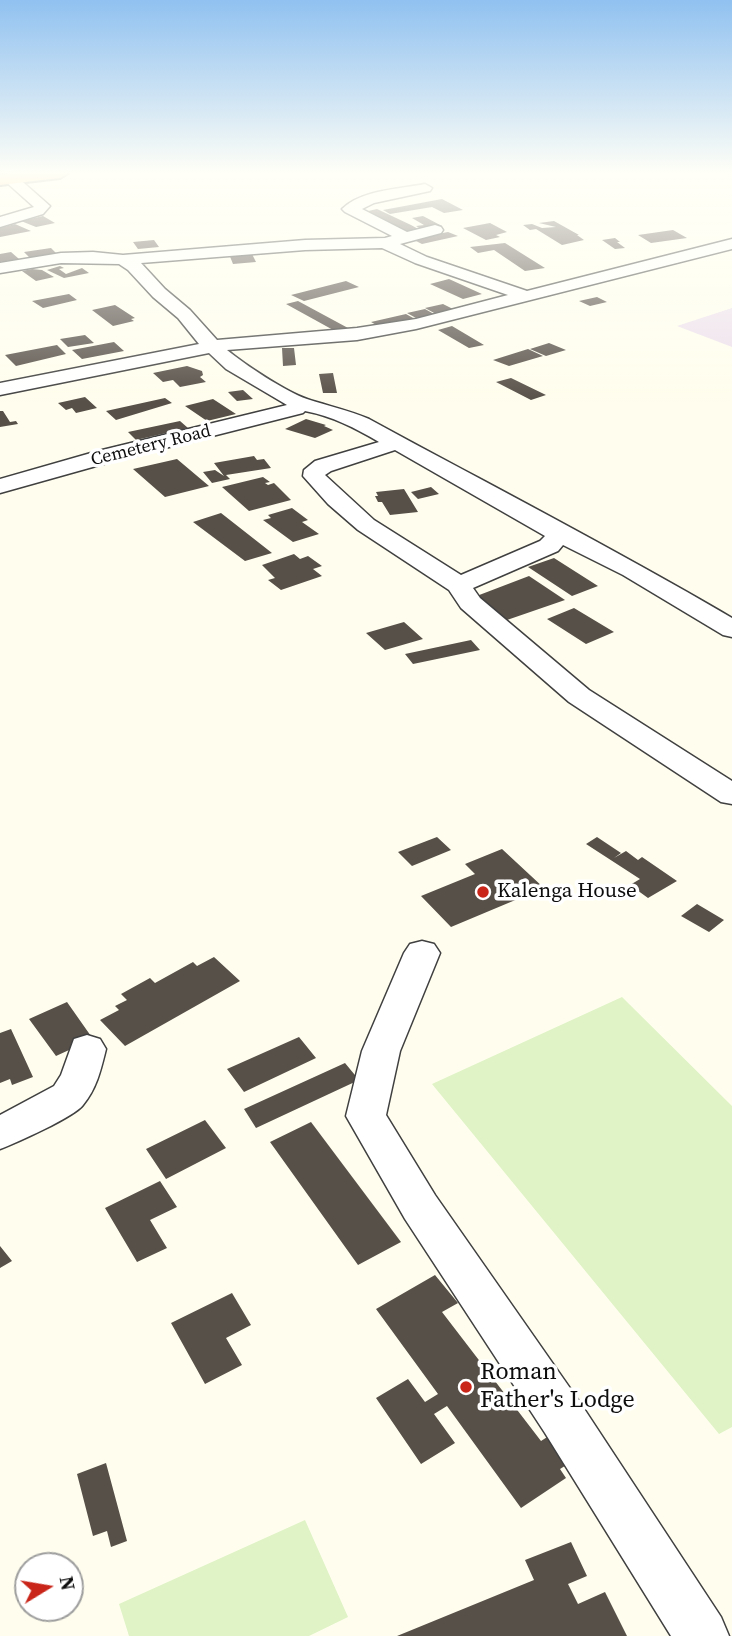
<!DOCTYPE html>
<style>
body{margin:0}
#map{position:relative;width:732px;height:1636px;overflow:hidden;background:#fffeee;font-family:"Source Serif 4",serif}
canvas{display:block}
.north{position:absolute;left:14px;top:1552px;width:70px;height:70px;box-sizing:border-box;background:#fff;border:2px solid #9e9e9e;border-radius:50%;rotate:79deg;font-size:19px;font-weight:700;line-height:28px;text-align:center;color:#0d0d0d}
.north::after{content:'';display:block;margin:auto;width:24px;height:32px;background:#c92519;clip-path:polygon(50% 0,100% 100%,50% 72%,0 100%)}
</style>
<div id="map">
<canvas width="732" height="1636"></canvas>
<div class="north">N</div>
</div>
<script>
const g = document.querySelector('canvas').getContext('2d');
g.lineJoin = 'round';
function paint(path, color) { g.fillStyle = color; g.fill(path, 'evenodd'); }
function trace(path, color, width, dash) { g.strokeStyle = color; g.lineWidth = width; g.lineCap = dash ? 'butt' : 'round'; g.setLineDash(dash || []); g.stroke(path); }
function label(font, color, halo, rows, align = 'center') {
  g.font = font + ' "Source Serif 4",serif'; g.lineWidth = 7; g.setLineDash([]); g.textBaseline = 'middle'; g.strokeStyle = halo; g.fillStyle = color; for (const [text, x, y, turn = 0] of rows) {
    g.save(); g.translate(x, y); g.rotate((+turn || 0) * Math.PI / 180); g.textAlign = isNaN(turn) ? turn : align; if (halo) g.strokeText(text, 0, 0); g.fillText(text, 0, 0); g.restore();
  }
}
paint(new Path2D(`
 M732 308V347L677 326Z`), '#ede1ed');
paint(new Path2D(`
 M622 997 732 1106V1427L719 1434 432 1084Z
 M305 1520 348 1617 309 1636H129L119 1604Z`), '#dff3c6');
paint(new Path2D(`
 M442 199 463 210 444 213 432 207 390 214 383 210Z
 M377 209 411 225 420 230 403 233 364 212Z
 M43 216 55 223 36 227 21 221Z
 M423 216 442 226 421 229 416 226 424 225 412 218Z
 M554 221 579 235H577L584 240 562 245 536 229 530 230 523 225 532 224 542 228 556 227 539 223Z
 M490 223 507 232 496 235 500 237 486 240 463 228Z
 M15 224 31 231 0 237V228Z
 M673 230 687 238 651 243 638 235Z
 M448 232 458 236 422 244 412 239Z
 M615 238 620 242H617L625 248 615 249 602 240Z
 M154 240 159 247 138 249 133 242Z
 M505 243 545 268 525 271 494 250 478 253 470 247Z
 M51 248 58 255 31 259 24 252Z
 M11 252 19 259 0 262V254Z
 M229 254H252L256 262 233 264Z
 M60 266 64 268 59 269 66 274 82 268 89 273 64 278 47 270Z
 M32 269 42 270 54 277 36 281 22 271Z
 M449 279 482 294 463 299 430 284Z
 M346 281 359 287 304 301 291 295Z
 M69 294 77 300 43 308 32 301Z
 M597 297 607 302 590 306 579 301Z
 M298 301 348 328 335 331 286 304Z
 M443 304 455 310 436 314 425 308Z
 M115 305 135 318 131 319 134 321 113 326 92 310Z
 M425 309 434 314 416 318 407 313Z
 M406 314 415 319 380 327 371 322Z
 M452 326 484 345 469 348 438 330Z
 M85 335 94 343 68 347 60 339Z
 M114 342 124 351 82 359 72 350Z
 M549 343 566 350 546 356 530 349Z
 M57 345 66 354 16 366 5 355Z
 M282 348H294L296 365 283 366Z
 M528 349 543 356 509 366 493 360Z
 M187 366 202 371 203 375 200 377 206 382 180 387 173 380 163 382 153 373Z
 M333 373 337 393H323L319 374Z
 M511 378 546 395 531 400 496 382Z
 M243 390 253 399 237 401 228 392Z
 M85 397 97 408 76 413 72 408 66 410 58 403Z
 M165 398 172 403 116 420 106 411Z
 M213 399 236 414 207 421 185 406Z
 M0 411H3L10 422 16 421 18 424 0 427Z
 M306 419 326 425 324 426 333 430 315 438 285 429Z
 M180 421 188 428 136 440 128 432Z
 M254 456 257 460 264 459 271 468 226 475 230 479 212 483 203 472 215 470 224 476 214 463Z
 M177 459 209 486 165 497 133 469Z
 M263 477 270 482 265 483 268 485 274 483 291 500 249 511 222 487Z
 M431 487 439 494 418 499 411 492Z
 M404 489 418 512 390 515 382 502H378L375 496H378L376 492Z
 M292 508 308 520 302 522 319 534 293 542 263 520 271 518 268 515Z
 M221 513 272 553 245 561 193 522Z
 M294 554 300 559 308 556 322 566 313 569 322 576 281 590 268 580 275 578 262 565Z
 M554 558 598 586 572 596 528 567Z
 M529 576 565 600 507 620 474 597Z
 M574 608 614 632 586 644 547 619Z
 M404 622 423 639 385 650 366 633Z
 M471 640 480 650 413 664 405 654Z
 M437 837 451 850 412 866 398 852Z
 M597 837 621 853 614 858 626 851 638 860 642 857 677 881 648 898 630 885 640 879 586 844Z
 M502 849 544 888 451 927 421 896 475 874 465 864Z
 M697 904 724 920 709 932 681 916Z
 M214 957 240 981 125 1046 100 1020 119 1010 115 1006 127 1000 121 994 150 978 155 983 193 962 197 966Z
 M67 1002 93 1039 56 1056 29 1019Z
 M11 1029 33 1077 12 1085 10 1079 0 1083V1033Z
 M299 1037 316 1058 244 1092 227 1069Z
 M345 1063 359 1080 256 1128 244 1109Z
 M205 1120 226 1148 166 1179 146 1149Z
 M311 1122 401 1242 358 1265 270 1142Z
 M160 1181 177 1207 150 1220 167 1248 137 1262 105 1208Z
 M0 1246 12 1261 0 1268Z
 M435 1275 458 1303 442 1312 541 1441 555 1432 576 1459 560 1469 566 1478 521 1508 447 1406 434 1414 455 1443 421 1464 376 1398 408 1379 425 1402 438 1394 376 1309Z
 M232 1293 251 1325 226 1338 242 1365 205 1384 171 1323Z
 M106 1463 127 1541 111 1547 107 1531 93 1536 77 1474Z
 M571 1542 587 1576 568 1584 578 1604 605 1592 627 1636H397L534 1580 525 1560Z
 M44 1555 49 1566H28V1587L20 1568Z
 M37 1608H65L43 1621Z`), '#575049');
const minor = new Path2D(`
 M11 175 16 176 50 206 43 214 0 227V217L34 207 6 182 4 179Z
 M425 184 432 188 430 191 374 203 362 209 407 232 435 225 441 227 443 230 441 233 400 244 427 257 527 291 732 239V249L416 329 357 340 227 350C244 364 286 392 307 399 328 406 348 410 369 419 490 485 613 548 732 618V637L723 635 623 575 563 545 558 551 473 588 480 598 589 690 732 781V804L721 802 569 702 461 608 449 590 358 530 328 504 303 476 304 470 315 461 379 442C355 428 332 416 305 411L303 413 114 461 0 493V479L98 451 287 405 226 369 209 353 0 395V383L199 344 178 318 153 297 128 270 119 264 61 263 0 273V263L61 253 93 252 123 255 305 240 385 238 392 236 345 212 342 209C361 190 400 189 425 184ZM382 248 415 263 508 295 416 319 357 328 217 340 190 310 165 289 141 263 305 250ZM395 450 545 536 540 541 461 575 374 520 325 475 331 471Z
 M422 941 434 944 440 953 400 1051 386 1115 435 1195 579 1401 721 1617 729 1636H671L545 1433 405 1219 346 1116 362 1051 404 953 410 944Z
 M87 1035 100 1039 106 1049C101 1069 97 1088 83 1105 74 1117 16 1143 0 1149V1115L54 1086 61 1075 74 1039Z`);
const highway = new Path2D(`
 M11 173H68L60 178 0 185V175Z`);
trace(minor, '#404040', 3);
trace(highway, '#1e1e1e', 4);
paint(minor, '#fff');
paint(highway, '#ffb24c');
const sky = g.createLinearGradient(0, 0, 0, 402);
sky.addColorStop(0, '#90c1f0');
sky.addColorStop(0.43, '#fffff7');
sky.addColorStop(1, '#fffff700');
g.fillStyle = sky;
g.fillRect(0, 0, 732, 402);
for (const [x, y, r, color] of [
 [483,892,7,"#c92519"],
 [466,1387,7,"#c92519"]
]) { const dot = new Path2D(); dot.arc(x, y, r, 0, 2 * Math.PI); g.fillStyle = color; g.fill(dot); trace(dot, '#fff', 2.5); }
label('18px', '#0d0d0d', '#fff', [
 ["Cemetery Road",151,446,-14]
]);
label('21px', '#0d0d0d', '#fff', [
 ["Kalenga House",497,892]
], 'left');
label('24px', '#0d0d0d', '#fff', [
 ["Roman",480,1373],
 ["Father's Lodge",480,1401]
], 'left');
</script>
